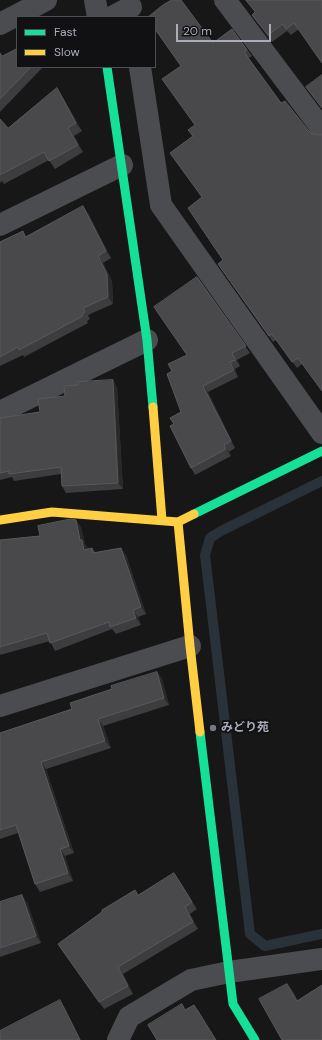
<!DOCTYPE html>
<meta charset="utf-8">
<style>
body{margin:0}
#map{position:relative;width:322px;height:1040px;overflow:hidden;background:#171717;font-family:"DM Sans",sans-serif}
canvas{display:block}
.legend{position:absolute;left:16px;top:16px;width:140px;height:52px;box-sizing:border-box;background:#111113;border:1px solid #4d4f55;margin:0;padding:5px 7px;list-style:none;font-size:12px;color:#a8adb8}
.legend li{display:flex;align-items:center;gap:8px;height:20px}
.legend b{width:20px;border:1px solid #4d4f55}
.scale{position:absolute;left:176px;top:24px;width:95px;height:18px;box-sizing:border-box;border:2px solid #a8adb8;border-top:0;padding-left:5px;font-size:12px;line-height:14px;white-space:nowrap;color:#a8adb8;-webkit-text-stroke:3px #111113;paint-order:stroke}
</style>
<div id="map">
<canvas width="322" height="1040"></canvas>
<ul class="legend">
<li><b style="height:5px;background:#16e098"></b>Fast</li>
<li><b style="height:5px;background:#ffcf43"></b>Slow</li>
</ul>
<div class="scale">20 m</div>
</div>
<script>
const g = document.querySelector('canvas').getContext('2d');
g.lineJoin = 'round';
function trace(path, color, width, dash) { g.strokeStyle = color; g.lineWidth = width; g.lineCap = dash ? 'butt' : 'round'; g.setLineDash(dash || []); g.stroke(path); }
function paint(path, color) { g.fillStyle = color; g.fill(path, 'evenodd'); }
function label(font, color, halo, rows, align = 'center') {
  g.font = font + ' "DM Sans","Noto Sans JP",sans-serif'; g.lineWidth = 4; g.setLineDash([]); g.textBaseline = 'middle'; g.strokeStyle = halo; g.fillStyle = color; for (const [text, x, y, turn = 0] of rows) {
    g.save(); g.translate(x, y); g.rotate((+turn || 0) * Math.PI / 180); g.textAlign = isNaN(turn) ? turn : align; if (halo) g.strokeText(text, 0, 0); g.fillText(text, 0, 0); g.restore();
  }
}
trace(new Path2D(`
 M322 481 221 531 210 538 205 555 250 934 265 946 322 934`), '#2a3239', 10);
trace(new Path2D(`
 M95 0 98 17
 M225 0 322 129
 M112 17 131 7
 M0 24 46 0
 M140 67 161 205 322 433
 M0 225 122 165
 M0 412 147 340
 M0 706 190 646
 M118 1040 129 1017 191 980 229 972 322 959`), '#4b4c50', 22);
trace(new Path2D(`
 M107 67 147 340 153 407
 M194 514 322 451
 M200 732 233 1004 255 1040`), '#16e098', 9);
trace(new Path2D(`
 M153 407 162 520
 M0 520 52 512 178 522 194 514
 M178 522 190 646 200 732`), '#ffcf43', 9);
paint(new Path2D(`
 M322 0 299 29 291 35 287 31 272 42 252 15 255 13Z
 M232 29 252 56 248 58 281 103 312 134 320 135 302 364 297 368 276 340 273 342 218 264 223 260 202 197 193 136 213 43Z
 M0 53 2 56 17 67H43L0 112Z
 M57 88 62 96 82 131 74 136 83 152 55 169 49 160 4 184 2 181 0 183V119L8 128Z
 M88 213 111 258 103 263 112 281 113 304 88 315 90 319 87 321 88 323 24 357 23 355 0 366V242L23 231 26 236Z
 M197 277 250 353 237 360 240 366 235 369 238 377 208 392 235 448 229 452 231 456 195 475 191 468 174 424 181 412 172 371 187 355Z
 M117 387 123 489 66 493 62 486 61 474 14 481 12 477 0 480V418L40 412Z
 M81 527 85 544 87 547 88 549 92 548 95 552 126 555 146 614 138 617 141 625 116 634 112 629 55 651 50 641 0 655V540L40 536Z
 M157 672 162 679 169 705 103 726 111 748 46 769 74 853 65 856 73 881 40 892 35 884 18 833 0 839V733L72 709 112 689Z
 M179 880 197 909 190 914 198 929 123 974 133 994 104 1009 58 944 139 895Z
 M0 902H27L41 943 0 957Z`), '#3d3d3f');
paint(new Path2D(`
 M57 88 62 96 82 131 76 123Z
 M68 128 74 136 83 152 78 145Z
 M83 206 88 213 111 258 106 251Z
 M98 256 103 263 112 281 113 304 108 297Z
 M232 353 237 360 240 366 236 360Z
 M230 362 235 369 238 377 234 370Z
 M113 380 117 387 123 489 118 483Z
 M203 386 208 392 235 448 231 441Z
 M224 445 229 452 231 456 226 449Z
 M76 520 81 527 85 544 87 547 89 557 84 550 80 540Z
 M121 548 126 555 146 614 141 607Z
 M133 610 138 617 141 625 136 618Z
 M157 672 162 679 169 705 164 698Z
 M98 719 103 726 111 748 105 741Z
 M41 762 46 769 74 853 69 846Z
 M60 849 65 856 73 881 68 873Z
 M174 873 179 880 197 909 192 902Z
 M22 895 27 902 41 943 36 936Z
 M185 907 190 914 198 929 193 922Z
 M118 967 123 974 133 994 128 986Z
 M287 984 293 991 302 1008 297 1001Z
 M60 1000 65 1008 81 1040H80Z
 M194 1005 199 1011 216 1040Z`), '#29292a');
const building = new Path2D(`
 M172 0H181L213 43 232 29 247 50 244 52 281 103 285 101 308 130 312 134 320 135 322 134V391L298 358 292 362 272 334 269 336 218 264 223 260 188 208 202 197 170 153 193 136 188 130 195 125 162 79 181 66 155 29V17H148L163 5Z
 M246 0H322V63L294 23 286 29 283 24 268 35 252 15 255 12Z
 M17 49V67H31L0 99V53L2 56Z
 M322 75V108L306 87Z
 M57 88 76 123 68 128 78 145 49 161 44 152 0 175V119L8 128Z
 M83 206 106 251 98 256 107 274 108 297 83 308 85 312 82 314 83 316 19 350 18 347 0 357V242L23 231 25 237Z
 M197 277 246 346 232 353 236 360 230 362 234 370 203 386 231 441 224 445 226 449 191 468 170 426 174 424 170 418 181 412 167 374 172 371 168 364 187 355 154 307Z
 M113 380 118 483 62 486 61 467 9 474V471L0 473V418L40 412 38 399 65 396 64 386 78 385V382Z
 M71 519 76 520 80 540H82L84 550 92 548 93 553 121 548 141 607 133 610 136 618 110 627 109 622 50 643 47 633 0 647V540L40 536 38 526Z
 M157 672 164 698 98 719 105 741 41 762 69 846 60 849 68 873 35 884 16 825 0 830V733L72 709 70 703 112 689 111 686Z
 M174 873 192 902 185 907 193 922 118 967 128 986 99 1002 58 944 102 912V910L135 890 138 895Z
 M22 895 36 936 0 948V902Z
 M287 984 297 1001 322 985V1040H282L259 999Z
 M60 1000 80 1040H0V1031Z
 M182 1004 185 1010 194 1005 216 1040H157L148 1025Z`);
paint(building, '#49494c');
trace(building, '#58595d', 1);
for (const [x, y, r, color] of [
 [213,728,4,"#757880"]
]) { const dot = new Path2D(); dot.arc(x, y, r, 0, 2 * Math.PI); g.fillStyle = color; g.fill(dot); trace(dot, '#111113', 1.5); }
label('bold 12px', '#a8adb8', '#111113', [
 ["みどり苑",221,728]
], 'left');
</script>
